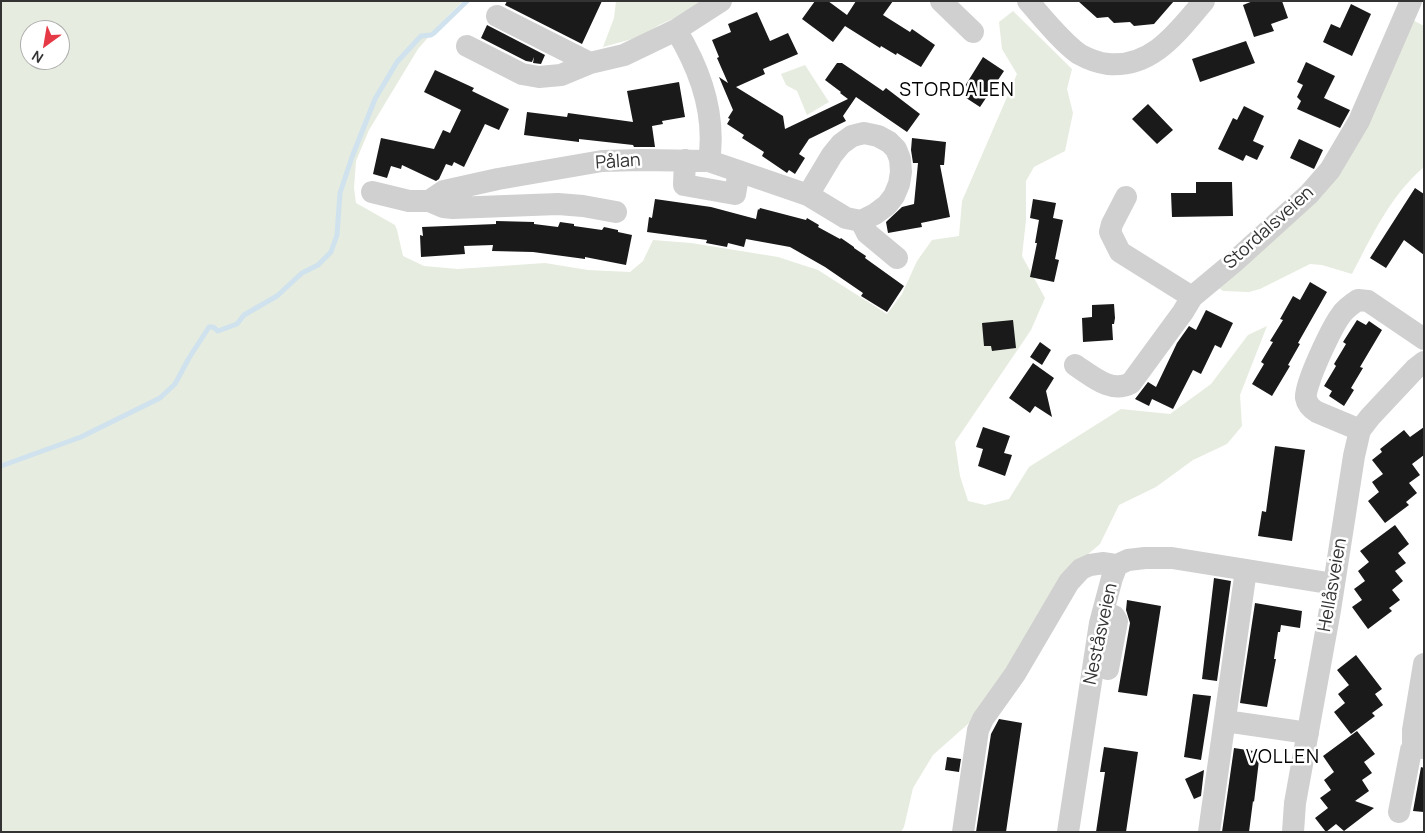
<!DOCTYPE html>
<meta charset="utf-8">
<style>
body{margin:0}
#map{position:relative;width:1425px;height:833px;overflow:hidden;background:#fff;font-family:Manrope,sans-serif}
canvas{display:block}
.frame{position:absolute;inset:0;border:2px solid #333;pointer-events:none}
.north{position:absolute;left:20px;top:20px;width:50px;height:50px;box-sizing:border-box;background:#fff;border:1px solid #adadad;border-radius:50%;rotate:212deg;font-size:14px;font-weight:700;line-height:20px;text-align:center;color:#333}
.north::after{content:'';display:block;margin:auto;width:18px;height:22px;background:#e63946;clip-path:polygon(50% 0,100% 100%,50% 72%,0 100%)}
</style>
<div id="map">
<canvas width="1425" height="833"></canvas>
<div class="frame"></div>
<div class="north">N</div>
</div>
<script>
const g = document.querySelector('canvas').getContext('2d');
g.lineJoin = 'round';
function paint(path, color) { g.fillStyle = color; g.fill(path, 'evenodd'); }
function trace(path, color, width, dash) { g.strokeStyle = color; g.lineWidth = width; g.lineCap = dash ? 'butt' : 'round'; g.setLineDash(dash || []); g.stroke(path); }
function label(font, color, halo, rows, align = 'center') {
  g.font = font + ' Manrope,sans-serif'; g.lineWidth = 5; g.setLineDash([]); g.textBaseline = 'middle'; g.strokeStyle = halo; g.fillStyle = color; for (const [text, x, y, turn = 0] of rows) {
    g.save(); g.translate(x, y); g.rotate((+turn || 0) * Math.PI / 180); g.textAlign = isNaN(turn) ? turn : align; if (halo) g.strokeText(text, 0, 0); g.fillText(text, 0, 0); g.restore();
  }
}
paint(new Path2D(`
 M1 1H463L439 25 418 49 369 130 356 161 354 188 356 203 395 225 397 230 403 256 424 266 458 269 545 263 588 270 630 272 643 261 653 240 691 243 778 257 818 270 887 314 902 294 917 261 932 240 959 236 962 201 1017 74 1002 49 999 22 1013 11 1072 69 1067 89 1073 113 1065 151 1034 167 1026 181V220L1022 256 1045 298 1031 330 955 442 960 476 968 501 985 505 1009 499 1029 467 1121 409 1170 414 1211 384 1248 335 1267 326 1240 395 1242 426 1227 444 1193 460 1156 487 1119 505 1100 544 1073 567 978 715 933 755 913 788 904 827 901 832H1ZM30 30H60V60H30Z
 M616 1H706L686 13 659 25 643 36 603 47 614 18Z
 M1413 20 1424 26V167C1390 196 1372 236 1352 274L1322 265 1310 264 1260 289 1249 292 1223 291 1219 288 1286 223Z
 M805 65 829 102 807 115 797 91 786 85 781 74Z`), '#e6ecdf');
trace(new Path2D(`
 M1 466 81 437 160 398 175 384 189 358 209 327H213L218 331 237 324 244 315 277 296 302 273 318 265 331 252 337 235 340 193 352 157 375 99 397 62 421 36 431 35 434 33 467 1`), '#cfe2ee', 5);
paint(new Path2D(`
 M507 1H602L582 44 505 5Z
 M815 1H828L847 15 856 1H893L883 15 910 32 912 29 935 45 921 67 897 53 896 55 881 46 880 48 845 26 833 42 802 19Z
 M1078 1H1174L1154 24 1134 26 1130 22 1114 23 1108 17 1097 18Z
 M1253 1H1282L1288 18 1271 24 1274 31 1254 37 1243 5Z
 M1351 4 1371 14 1352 56 1323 42 1331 24 1340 28Z
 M757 12 770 41 788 33 798 54 763 69 765 74 736 87 783 116 785 129 848 99 840 93 841 92 825 80 837 63H842L883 91 886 88 920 114 907 132 856 97 843 116 846 121 809 139 799 154 805 158 795 174 789 170 787 173 762 156 764 152 742 138 744 135 727 124 730 119 728 118 733 110 719 77 728 83 717 58 719 57 712 40 731 32 728 24Z
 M487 25 545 55 541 64 533 63 534 57 532 62 526 61 481 38Z
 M1246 41 1255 63 1200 82 1192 59Z
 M983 57 1004 71 980 107 960 94Z
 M1306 62 1335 76 1324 98 1350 110 1340 128 1297 109 1301 101 1297 97 1303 85 1297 82Z
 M435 70 474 88 472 91 509 109 499 130 485 124 464 167 454 162 452 166 446 164 439 179 436 181 402 165 401 169 391 166 387 178 373 174 381 138 434 149 443 130 450 133 461 110 424 92Z
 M679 82 685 117 662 121 663 124 652 126 655 147H634L633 145 579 139V142L524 135 527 112 567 117 568 113 633 122 627 91Z
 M1148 104 1173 130 1157 144 1132 119Z
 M1244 106 1264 116 1253 141 1264 146 1257 160 1246 155 1243 161 1218 149 1233 118 1237 120Z
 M912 138 946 142 944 165H940L950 217 921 223 922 227 916 228 888 233 886 222 902 207 914 204 918 163H913L911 150Z
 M1299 139 1323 150 1314 169 1290 158Z
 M1196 182H1232L1233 216 1172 217 1171 193H1196Z
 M1415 188 1424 194V255L1404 240 1386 268 1370 258Z
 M655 199 711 207 756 219 758 209 759 210 760 208 806 220 807 218 819 225 818 227 840 239 841 238 854 247V248L866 256 865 258 904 286 887 312 861 296 863 293 825 267 790 247 746 239 744 247 728 243 727 247 706 243 707 240 647 232 649 217 652 218Z
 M1033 199 1056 203 1053 218 1063 220 1055 259 1059 260 1054 282 1030 277 1037 243H1035L1039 220 1030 218Z
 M496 221 534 222V224L558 227 560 222 574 224V226L602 230 604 227 618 230V232L632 235 626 265 585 257V259L533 252 492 251 493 245 464 246 465 254 421 257 420 235 423 236 422 227 496 224Z
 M1310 282 1327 292 1298 343 1300 344 1288 365 1290 366 1272 396 1252 384 1264 364 1261 362 1273 342 1270 341 1283 320 1280 319 1293 296 1300 300Z
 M1114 304 1115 318 1114 324H1112L1113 340 1083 342 1082 318 1092 317V305Z
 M1206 310 1233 323 1221 348 1215 345 1201 374 1193 370 1173 409 1152 399 1149 406 1135 399 1148 382 1156 387 1177 343 1189 326 1196 330Z
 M1013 320 1016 348 992 351 991 346H984L982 323Z
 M1357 320 1366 325 1369 321 1382 330 1360 367 1363 368 1351 388 1354 390 1344 406 1329 396 1332 391 1324 386 1336 366 1334 364 1346 344 1343 342Z
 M1040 342 1051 350 1042 365 1030 357Z
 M1033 363 1054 378 1046 391 1052 417 1035 406 1030 413 1009 398Z
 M983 427 1010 436 1004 453 1012 455 1005 476 978 466 983 449 976 447Z
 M1424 427V455L1412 464 1420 475 1409 483 1417 493 1406 502 1409 505 1385 523 1368 501 1379 492 1372 482 1383 474 1372 460 1382 452 1380 449 1404 430 1410 437Z
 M1275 446 1305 450 1292 541 1258 536 1262 511 1266 512Z
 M1395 525 1409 544 1398 553 1406 563 1395 571 1403 581 1392 590 1400 600 1389 608 1392 611 1368 629 1352 607 1362 600 1354 589 1365 581 1358 571 1369 562 1360 551Z
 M1214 578 1231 581 1217 681 1202 679Z
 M1127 600 1161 606 1147 696 1118 692 1130 623 1126 610Z
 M1255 603 1302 611 1300 628 1281 625 1280 632H1278L1274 659H1276L1267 707 1240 703Z
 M1356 655 1382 689 1375 694 1383 705 1372 713 1375 716 1351 734 1334 712 1345 703 1338 694 1349 685 1337 670Z
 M1193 694 1211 696 1201 760 1184 757Z
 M999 719 1022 723 1006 832H976L991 734Z
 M1357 731 1375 754 1364 762 1372 773 1362 780 1369 791 1355 801 1374 808 1344 831 1336 824 1326 832 1315 818 1328 808 1320 798 1331 790 1324 780 1334 772 1323 756Z
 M1104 747 1138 752 1126 832H1096L1105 772H1100Z
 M1234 748 1260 752 1254 802 1253 801 1249 832H1222Z
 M947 757 961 759 959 772 945 770Z
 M1421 767 1424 768V812L1413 811Z
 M1204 770 1201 796 1194 799 1185 779Z`), '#1a1a1a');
trace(new Path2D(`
 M941 1 973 32
 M1028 1C1043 18 1061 41 1079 54 1088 59 1099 63 1108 64 1153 68 1178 31 1204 1
 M497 16 590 63
 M676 30C700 69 716 115 709 161
 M467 46 522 74 539 77 561 75 590 63 624 55 676 30 721 1
 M685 160 684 185 735 194 739 171
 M372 192 409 201H429L443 207 453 208 558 204 583 206 616 212
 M1126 197 1112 224 1110 232 1120 252 1192 297
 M429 201 444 191 498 179 602 161 641 160 709 161 808 195 846 218 861 221 875 214 887 205 894 196 899 184 901 172 900 159 896 149 889 142 878 136 864 133 852 136 841 144 832 155 808 195
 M861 221 867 233 897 258
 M1075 365C1092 376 1111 394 1131 383L1183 312 1192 297 1234 262 1309 194 1330 170 1359 121 1411 1
 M1360 430 1317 412C1312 409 1307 404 1306 398 1304 385 1332 327 1341 315 1345 309 1352 304 1358 300L1368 301 1424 339
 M1103 612 1114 616 1117 621 1108 669
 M1225 721 1308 733
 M1417 747 1413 744V730L1424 664
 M1399 812 1411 750 1417 747 1424 748
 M963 832 978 730 983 719 1015 674 1069 582 1081 569 1090 565 1104 563 1117 565
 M1068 832 1100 623 1112 578 1117 565 1128 560 1145 558H1172L1334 584
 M1209 832 1246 570
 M1293 832 1295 803 1330 610 1354 456 1360 430 1370 417 1415 369 1424 362`), '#d0d0d0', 22);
label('18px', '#333', '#fff', [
 ["Pålan",618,162,-4],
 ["Stordalsveien",1269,228,-42],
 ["Hellåsveien",1333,585,-80],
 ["Neståsveien",1101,634,-78]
]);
g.letterSpacing = '1px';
label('19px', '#000', '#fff', [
 ["STORDALEN",957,91],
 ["VOLLEN",1283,758]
]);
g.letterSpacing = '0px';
</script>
